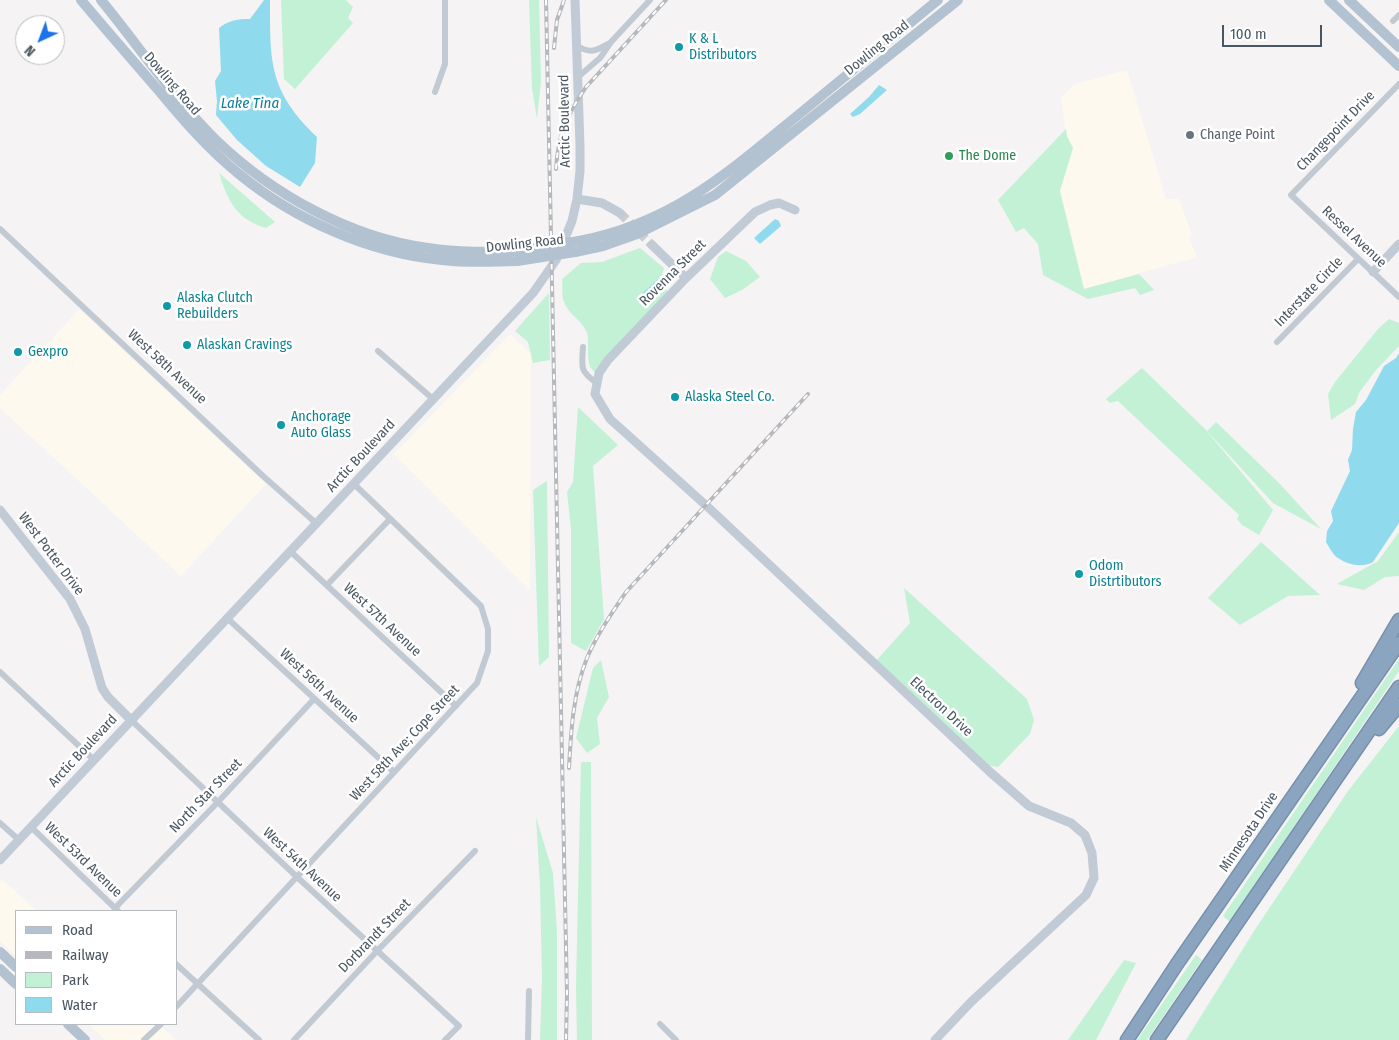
<!DOCTYPE html>
<style>
body{margin:0}
#map{position:relative;width:1399px;height:1040px;overflow:hidden;background:#f5f3f3;font-family:"Fira Sans Condensed",sans-serif}
canvas{display:block}
.legend{position:absolute;left:15px;top:910px;width:162px;height:115px;box-sizing:border-box;background:#fff;border:1px solid #b7bbc0;margin:0;padding:6px 9px;list-style:none;font-size:15px;color:#4a5661}
.legend li{display:flex;align-items:center;gap:10px;height:25px}
.legend b{width:25px;border:1px solid #b7bbc0}
.north{position:absolute;left:15px;top:15px;width:50px;height:50px;box-sizing:border-box;background:#fff;border:1px solid #b7bbc0;border-radius:50%;rotate:223deg;font-size:14px;font-weight:700;line-height:20px;text-align:center;color:#4a5661}
.north::after{content:'';display:block;margin:auto;width:18px;height:22px;background:#1a73e8;clip-path:polygon(50% 0,100% 100%,50% 72%,0 100%)}
.scale{position:absolute;left:1222px;top:25px;width:100px;height:22px;box-sizing:border-box;border:2px solid #4a5661;border-top:0;padding-left:6px;font-size:15px;line-height:18px;white-space:nowrap;color:#4a5661;-webkit-text-stroke:4px #fff;paint-order:stroke}
</style>
<div id="map">
<canvas width="1399" height="1040"></canvas>
<ul class="legend">
<li><b style="height:6px;background:#b3c2d1"></b>Road</li>
<li><b style="height:6px;background:#b5b8bd"></b>Railway</li>
<li><b style="height:14px;background:#c3f1d5"></b>Park</li>
<li><b style="height:14px;background:#90daee"></b>Water</li>
</ul>
<div class="north">N</div>
<div class="scale">100 m</div>
</div>
<script>
const g = document.querySelector('canvas').getContext('2d');
g.lineJoin = 'round';
function paint(path, color) { g.fillStyle = color; g.fill(path, 'evenodd'); }
function trace(path, color, width, dash) { g.strokeStyle = color; g.lineWidth = width; g.lineCap = dash ? 'butt' : 'round'; g.setLineDash(dash || []); g.stroke(path); }
function label(font, color, halo, rows, align = 'center') {
  g.font = font + ' "Fira Sans Condensed",sans-serif'; g.lineWidth = 5; g.setLineDash([]); g.textBaseline = 'middle'; g.strokeStyle = halo; g.fillStyle = color; for (const [text, x, y, turn = 0] of rows) {
    g.save(); g.translate(x, y); g.rotate((+turn || 0) * Math.PI / 180); g.textAlign = isNaN(turn) ? turn : align; if (halo) g.strokeText(text, 0, 0); g.fillText(text, 0, 0); g.restore();
  }
}
paint(new Path2D(`
 M1127 70 1166 199H1179L1192 235 1189 237 1197 257 1084 289 1059 189 1067 142 1061 97 1075 84Z
 M79 309 266 484 181 576 0 408V395Z
 M510 334 531 354 530 591 394 454Z
 M2 879 37 911H16V956L0 941V881Z
 M88 1024H159L176 1040H105Z`), '#fdf9ef');
paint(new Path2D(`
 M281 0H346L353 7 348 18 353 23 295 89 284 79Z
 M529 0H539L541 81 537 119 532 88Z
 M1066 129 1067 136 1073 148 1060 191 1084 289 1139 274 1154 290 1140 295 1135 288 1088 299 1043 275 1038 244 1024 228 1016 232 998 200Z
 M219 173 275 222 266 228C236 219 228 201 219 173Z
 M640 248 664 268 662 275 638 297 644 303 665 289 668 292 596 372C584 368 590 345 587 333 583 321 568 314 564 302 561 296 563 285 562 279L581 263 602 262Z
 M726 251 746 261 760 277 742 290 725 298 710 279 718 257Z
 M549 293 550 360 533 363 528 342 515 331Z
 M1389 319 1399 323V346L1376 370 1359 393 1355 404 1331 420 1328 394 1335 382 1378 329Z
 M1142 368 1205 429 1273 510 1259 535 1242 525 1237 519 1239 515 1118 401 1110 403 1106 399Z
 M578 407 618 445 593 466 604 619 586 651 571 643V529L567 492 573 482Z
 M1216 422 1280 484 1321 529 1273 503 1207 431Z
 M547 481 549 657 539 666 533 490Z
 M1399 532V576L1385 577 1364 590 1337 584 1378 561Z
 M1261 542 1320 595 1288 596 1240 625 1208 598Z
 M904 588 1027 699 1034 720 1030 734 998 767 986 765 876 661 910 623Z
 M1399 659V671L1230 922 1223 916Z
 M601 660 609 697 597 718 600 744 587 753 576 738 593 668Z
 M1399 726V1040H1186L1256 928 1348 791Z
 M581 762H591L592 1040H577L576 987Z
 M536 817 553 873 557 932V1040H540L542 978 540 886Z
 M1196 955 1202 960 1147 1040H1137Z
 M1124 960 1136 963 1096 1040H1068Z`), '#c3f1d5');
paint(new Path2D(`
 M264 0H270C270 63 269 91 317 137L315 163 300 187 266 166 237 140 216 115 217 101 215 81 221 71 219 28C229 20 238 19 250 19Z
 M879 85 887 90 860 114 853 117 850 114 869 97Z
 M775 219 779 221 781 226 760 244 754 238Z
 M664 277 669 282 665 289 644 303 639 301 638 297 659 278Z
 M1399 353V523L1373 562C1362 568 1348 565 1338 558 1333 555 1329 547 1326 542L1327 531 1333 521 1331 511 1350 471 1348 460 1352 450 1353 429 1356 412 1366 400 1384 366 1396 358Z`), '#90daee');
trace(new Path2D(`
 M620 213 652 245`), '#caccce', 9, [9, 4.5]);
const highway = new Path2D(`
 M1362 683 1399 620
 M1379 729 1399 705
 M1127 1040 1177 964 1399 643
 M1157 1040 1399 687`);
trace(highway, '#7690ad', 15);
trace(new Path2D(`
 M1393 21 1399 15
 M577 46C591 54 596 51 610 43
 M578 77 600 58 611 42 650 0
 M1399 84 1291 195 1399 297
 M435 92 445 64V0
 M0 229 263 476 317 524
 M1277 342 1358 259
 M583 347C582 367 579 371 597 383
 M378 351 433 399
 M290 551 456 706
 M327 585 390 519
 M227 618 394 772
 M0 672 94 760
 M131 720 297 877 459 1026 445 1040
 M0 823 19 840
 M31 827 118 911
 M115 908 217 803 314 699
 M176 964 259 1040
 M176 1007 477 683 488 651V629L481 606 354 484
 M660 1024 676 1040
 M144 1040 161 1024
 M294 1040 377 951 475 851
 M528 1040 529 991`), '#c1cad2', 6);
trace(new Path2D(`
 M577 199 602 203 620 213
 M795 210 779 203 770 205 755 212 686 278 608 360 599 373 595 394 610 419 710 509 990 772 1029 806 1071 823 1085 835 1092 853 1094 878 1086 895 971 1002 935 1040
 M652 245 686 278
 M1373 272 1399 244
 M0 510 70 599 85 629 102 688 108 697 131 720
 M0 860 533 293 556 260 572 221 577 199 580 171V146L575 0`), '#c1cbd6', 9);
trace(new Path2D(`
 M81 0C107 31 134 62 160 92 184 121 209 150 239 174 295 220 369 253 442 260 467 263 492 262 517 261
 M101 0C139 46 173 98 216 140 272 194 351 238 428 248 459 253 489 252 519 251
 M1329 0 1399 66
 M1349 0 1399 47
 M579 241C674 223 731 170 803 111 848 74 893 37 938 0
 M575 252 603 246 637 234 715 195 958 0
 M0 952 16 967
 M0 969 16 984
 M68 1024 85 1040`), '#b3c2d1', 10);
trace(highway, '#8ba5c1', 12);
const rail = new Path2D(`
 M546 0 567 994 566 1040
 M554 48 557 20 564 0
 M556 169C558 135 567 115 586 87L666 0
 M569 768C571 731 573 693 587 658 597 634 612 613 626 592L808 394`);
trace(rail, '#b5b8bd', 4);
trace(rail, '#fff', 2, [5.5]);
trace(new Path2D(`
 M519 251 579 241
 M517 261 575 252`), '#b3c2d1', 10);
for (const [x, y, r, color] of [
 [679,47,5,"#0f9aa8"],
 [1190,135,5,"#6b7280"],
 [949,156,5,"#2e9e5b"],
 [167,306,5,"#0f9aa8"],
 [187,345,5,"#0f9aa8"],
 [18,352,5,"#0f9aa8"],
 [675,397,5,"#0f9aa8"],
 [281,425,5,"#0f9aa8"],
 [1079,574,5,"#0f9aa8"]
]) { const dot = new Path2D(); dot.arc(x, y, r, 0, 2 * Math.PI); g.fillStyle = color; g.fill(dot); trace(dot, '#fff', 2); }
label('14px', '#0d838f', '#fff', [
 ["K & L",689,39],
 ["Distributors",689,55],
 ["Alaska Clutch",177,298],
 ["Rebuilders",177,314],
 ["Alaskan Cravings",197,345],
 ["Gexpro",28,352],
 ["Alaska Steel Co.",685,397],
 ["Anchorage",291,417],
 ["Auto Glass",291,433],
 ["Odom",1089,566],
 ["Distrtibutors",1089,582]
], 'left');
label('14px', '#4a5661', '#fff', [
 ["Dowling Road",877,48,-39],
 ["Dowling Road",172,84,49],
 ["Arctic Boulevard",565,121,-91],
 ["Changepoint Drive",1336,131,-46],
 ["Ressel Avenue",1354,237,43],
 ["Dowling Road",525,244,-6],
 ["Rovenna Street",673,273,-45],
 ["Interstate Circle",1309,292,-46],
 ["West 58th Avenue",167,367,43],
 ["Arctic Boulevard",361,456,-47],
 ["West Potter Drive",51,554,53],
 ["West 57th Avenue",382,620,43],
 ["West 56th Avenue",319,686,43],
 ["Electron Drive",941,707,43],
 ["West 58th Ave; Cope Street",405,743,-47],
 ["Arctic Boulevard",83,751,-47],
 ["North Star Street",206,796,-46],
 ["Minnesota Drive",1249,832,-56],
 ["West 53rd Avenue",83,860,44],
 ["West 54th Avenue",302,865,43],
 ["Dorbrandt Street",375,936,-46]
]);
label('14px', '#5b616d', '#fff', [
 ["Change Point",1200,135]
], 'left');
label('14px', '#27864d', '#fff', [
 ["The Dome",959,156]
], 'left');
label('italic 15px', '#0c7c9b', '#fff', [
 ["Lake Tina",250,104]
]);
</script>
